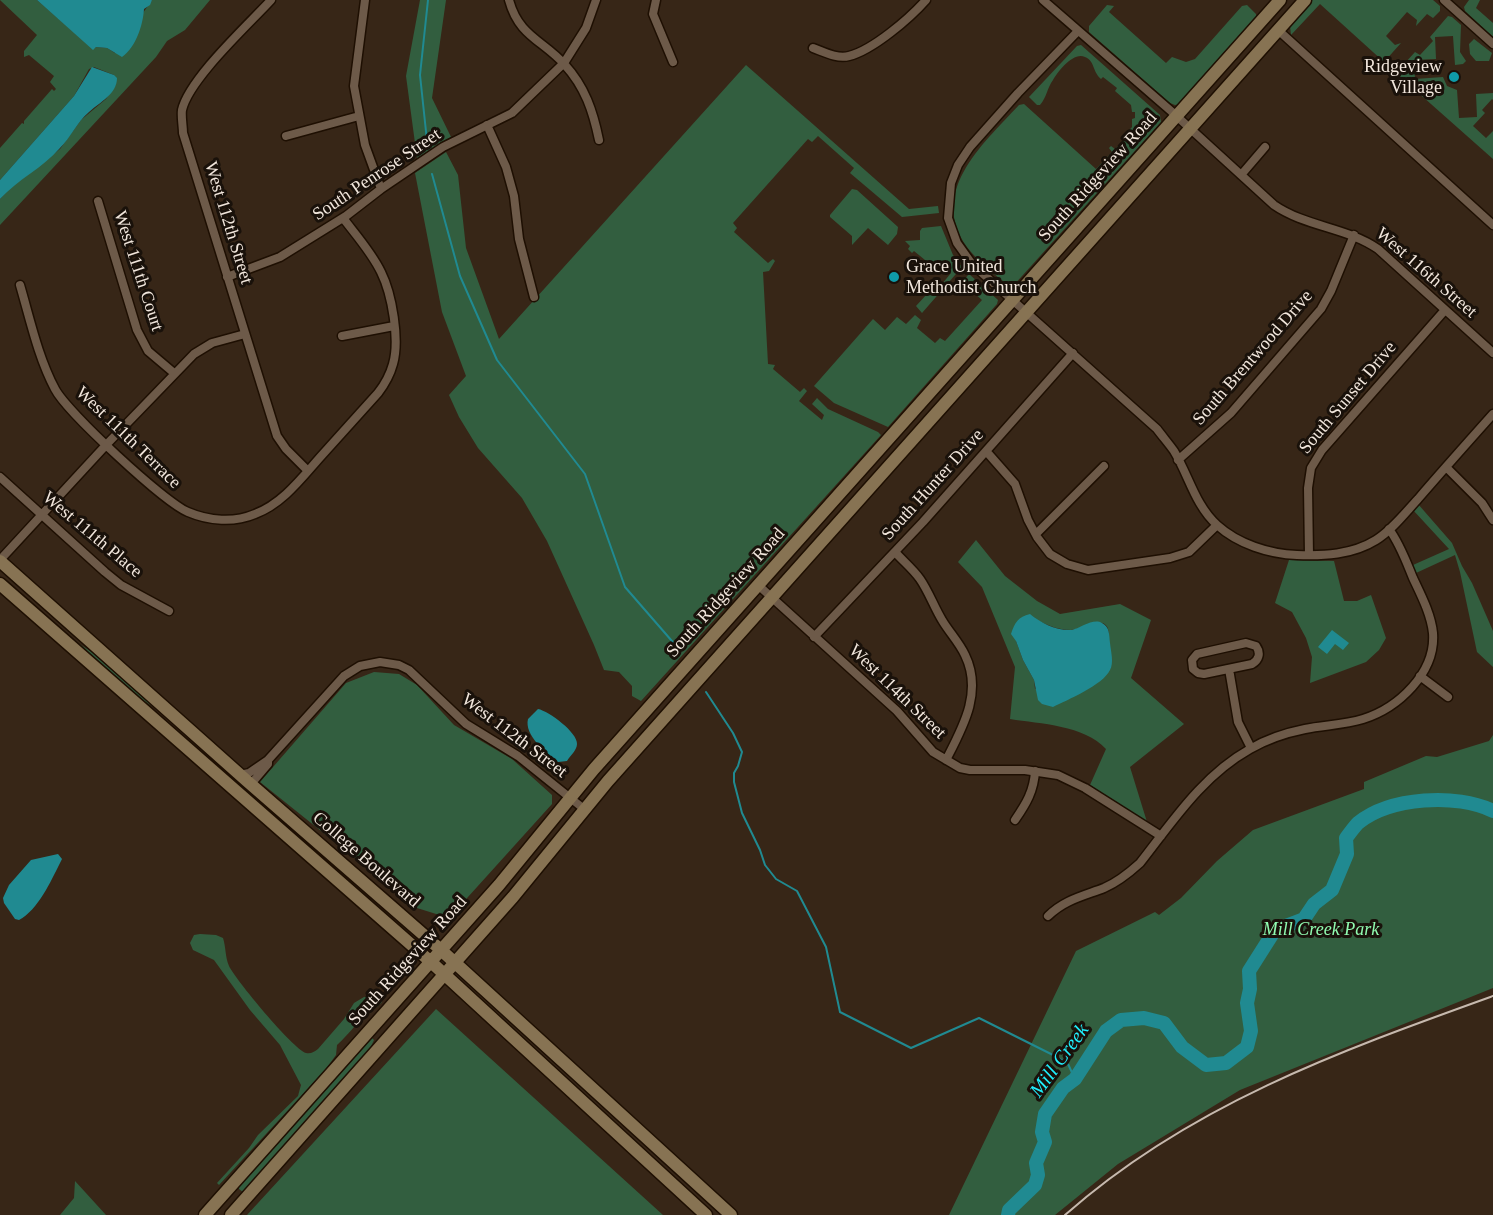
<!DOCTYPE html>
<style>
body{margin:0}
canvas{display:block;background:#372617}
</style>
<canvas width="1493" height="1215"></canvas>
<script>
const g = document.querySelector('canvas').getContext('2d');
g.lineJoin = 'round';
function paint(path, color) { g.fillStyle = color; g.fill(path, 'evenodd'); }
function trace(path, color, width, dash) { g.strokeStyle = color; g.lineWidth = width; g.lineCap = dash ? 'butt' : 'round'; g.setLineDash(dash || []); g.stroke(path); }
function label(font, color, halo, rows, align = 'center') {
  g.font = font + ' "Times New Roman",serif'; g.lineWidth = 6; g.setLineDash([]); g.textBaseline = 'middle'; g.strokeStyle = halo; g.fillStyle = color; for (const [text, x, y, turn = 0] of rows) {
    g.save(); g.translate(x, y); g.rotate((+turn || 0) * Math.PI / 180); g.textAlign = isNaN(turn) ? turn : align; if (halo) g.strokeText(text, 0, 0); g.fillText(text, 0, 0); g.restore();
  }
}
paint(new Path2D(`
 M0 0H37L93 49 96 47 107 48 115 53 152 0H210L185 30 167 41 156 57 0 225V199L9 189 60 149 81 120 106 99 116 84 114 75 94 67 89 69 74 96 0 180V148L22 123 24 124V121L52 89 54 91 56 89 50 82 54 76 29 55 24 57V51L37 35Z
 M420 0H446L432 98 451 137 417 158 406 76Z
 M1312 0H1433L1440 6V11L1433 18 1427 14 1416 26 1417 20 1407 12 1386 36 1395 45 1401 43 1384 62 1320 4 1291 35 1290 26Z
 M1469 0H1480L1476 8 1493 23V37L1465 11 1464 7Z
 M1107 5 1114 6 1109 12 1166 63 1172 57 1186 62 1195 59 1242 6 1247 5 1256 14V22L1181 104 1175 105 1170 103 1089 32V26Z
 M1448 16 1452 17 1461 25 1460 52 1466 61 1463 64 1455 65 1453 36 1435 37 1436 59 1414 60 1415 79 1443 77 1447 86 1457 90 1459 118 1477 117 1476 94 1493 93V100L1492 99 1482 110 1485 113 1473 126 1486 138 1493 131V159L1396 73 1415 52 1420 55 1433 41 1430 37Z
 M1474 39 1492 53 1489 61H1476L1470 54 1469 44Z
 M1081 45 1160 115 1161 122 1013 286 1010 287C997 276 982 265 971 252 924 195 982 145 1019 105L1024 104 1096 169 1112 152 1109 148 1111 146 1115 149 1127 137 1125 135 1132 127V119L1135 118V112H1132L1131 105 1115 91 1117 88 1103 77 1101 79C1092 71 1095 61 1085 57 1074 51 1058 71 1053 80 1047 88 1047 97 1040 105H1037L1029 97 1077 46Z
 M746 65 909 209 938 206 939 213 902 217 850 173 854 168 818 136 812 142 808 139 733 223 737 228 734 232 768 263 773 259 775 261 769 271 763 272 768 364 775 365 773 369 800 392 804 388 807 391 799 401 822 420 824 415 812 404 817 398 828 409 878 432 881 435 641 701 632 696V686L619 672 604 670 594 645 547 541 522 498 478 448 459 417 449 395 466 376 442 312 415 173 446 152 458 175 466 248 499 339Z
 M852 189 857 190 898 227 897 234 888 245 868 228 852 245V236L830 217V215Z
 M941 226 953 255 962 267 922 313 916 306 939 281 942 284 951 273 941 265 934 273 923 263 925 260 914 251 912 253 908 249 910 246 905 241 920 240V231L922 228Z
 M969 274 998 300 997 304 888 427 834 403 814 386 873 319 885 330 897 317 906 324 915 315 921 320 917 328 935 343 940 338 945 341 982 300 962 282Z
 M1418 504 1452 543 1462 566 1472 583 1493 631V667L1477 652 1460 572 1455 555 1416 573 1413 565 1449 549 1413 510Z
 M976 540 1005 576 1037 601 1060 614 1120 604 1151 620 1131 678 1184 724 1130 767 1147 822 1090 785 1106 749C1084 725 1041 724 1010 719L1015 667 982 587 958 562ZM1039 621C1049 626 1060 630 1071 630 1084 629 1108 611 1109 635L1035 689 1034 680 1023 660 1016 641Z
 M1289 560 1334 561 1344 601H1357L1371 595 1386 638 1379 650 1366 662 1310 683 1312 657 1306 638 1292 612 1275 603Z
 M73 640 100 657 159 710 134 695Z
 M374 672 399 674 417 685 454 725 512 759 552 795V804L449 918 417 908 260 782 346 683Z
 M1493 735V988L1240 1090 1118 1164 1055 1215H949L1076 951 1155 912 1159 915 1181 898 1217 861 1253 830 1364 789V782L1426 756 1437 757 1489 741Z
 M200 934 216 935 223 938C226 947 225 957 229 966 235 979 293 1049 306 1053 311 1054 314 1052 318 1049L344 1019 354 1003 364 997 378 995V993L382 1002 377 1007H372C359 1020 350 1033 337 1045L336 1055 325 1070 219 1185 217 1183 249 1148 258 1135 298 1096 301 1085 280 1045 250 1010 214 960 193 950 190 943 194 935Z
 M436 1009 663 1215H247Z
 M371 1037 374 1040 366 1057 243 1192 239 1189V1184Z
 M75 1181 106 1215H60L74 1198Z`), '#325e3f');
paint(new Path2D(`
 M37 0H152L150 5 144 9C143 25 136 47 122 57L107 48 96 47 93 50Z
 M92 67 114 75 117 78C117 94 100 102 89 112 77 122 71 137 60 148 43 168 18 179 0 199V180L74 96Z
 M1030 614C1041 623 1056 631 1072 630 1081 628 1093 618 1102 623 1110 627 1109 635 1110 643 1111 652 1114 663 1110 670 1103 685 1067 700 1053 707L1042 704 1038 700 1034 680 1023 660 1016 641 1011 634C1015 622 1018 617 1030 614Z
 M1332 630 1349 643 1343 650 1335 644 1327 654 1318 647Z
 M538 709C549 711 578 733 577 744 577 750 570 756 567 761L558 762C546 753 524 735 528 719Z
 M58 854 62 859 60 863C51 881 38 910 19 920L15 919 4 903 3 898 9 885 31 860Z`), '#208a91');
trace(new Path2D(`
 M427 141 420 75 428 0
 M432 174 460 276 497 360 585 474 625 587 678 648
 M706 692 733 733 742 752 738 766 734 773V782L742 813 760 850 765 865 776 879 797 891 826 947 840 1012 911 1048 979 1018 1057 1057 1068 1064 1075 1079`), '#208a91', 2);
trace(new Path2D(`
 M1008 1215 1009 1210 1035 1185 1038 1175 1036 1163 1045 1142 1042 1132 1045 1114 1063 1088 1075 1079 1106 1031 1121 1020 1144 1018 1164 1023 1182 1047 1206 1065 1226 1063 1247 1047 1251 1031 1247 1003 1250 989 1249 971 1275 930 1304 919 1314 904 1332 890 1347 854 1346 838C1350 833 1354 827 1358 823 1390 797 1457 793 1493 811`), '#208a91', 14);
const street = new Path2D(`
 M271 0C248 25 189 79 182 110 181 117 183 126 183 133L277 436 286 449 308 471
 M365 0 354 86 365 145 381 189
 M509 0C519 37 543 40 565 65 585 87 593 111 599 140
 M656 0 653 14 673 62
 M1043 0 1171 111 1274 205C1306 227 1346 227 1378 249L1493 353
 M1444 0 1493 44
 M1278 30 1493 225
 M1078 31 1018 93 970 147 958 165 951 183 948 218 957 243 972 264 1157 429C1163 437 1169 444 1174 451 1189 476 1195 505 1217 525 1238 544 1269 554 1297 555 1323 556 1352 555 1376 540 1392 530 1405 513 1418 499 1443 470 1468 442 1493 414
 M813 48C824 52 837 59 849 56 873 50 910 18 926 0
 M487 125 506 167 514 196 519 239 534 297
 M286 136 359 116
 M1241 175 1265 147
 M98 201 137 330 148 351 174 373
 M227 277 280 257 346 216 381 189 443 147 512 113 564 63 586 28 596 0
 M20 285C30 319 38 357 55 389 67 412 164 502 188 512 209 521 234 523 255 514 284 503 303 476 323 454 341 434 360 413 378 393 385 384 390 375 393 364 400 340 392 294 381 272 372 253 356 235 343 218
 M342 336 394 326
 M986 451 1015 484 1028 520 1037 537 1050 554 1067 564 1088 570 1170 558 1189 552 1217 525
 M1178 460 1231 413 1321 309 1331 291 1354 235
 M1446 467 1482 503 1493 520
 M0 477 105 572 121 585 169 611
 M1036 534 1104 466
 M895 552C903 561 913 569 920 579 929 592 934 607 942 620 949 632 959 642 965 655 983 692 963 727 946 760
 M1309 555 1308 488 1311 468 1322 450 1445 310
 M0 560 107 444 194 354 212 343 245 334
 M758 585 897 711 933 752 960 768 970 770H1025L1058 775 1085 788 1161 836
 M814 637 923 522 1073 353
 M1246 643 1256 646C1261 653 1259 660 1252 664L1204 674 1198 673 1193 669 1192 660 1197 654Z
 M1229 669 1238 722 1251 748
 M1420 676 1448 697
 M240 775 249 773 268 760
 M251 784 268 764V760L344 676 360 666 380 662 399 665 409 670 466 724 518 756 584 809
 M1015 820C1026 804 1034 791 1035 771
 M1048 916C1064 900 1083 896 1104 888 1118 882 1129 873 1140 863 1173 821 1202 776 1250 749 1267 739 1285 733 1305 729 1324 725 1344 725 1363 719 1398 708 1436 673 1433 633 1431 614 1421 595 1413 578 1406 561 1400 544 1389 529`);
const secondary = new Path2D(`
 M0 561 247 781 441 950 731 1215
 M0 584 431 962 706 1215
 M205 1215 499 885 594 769 1280 0
 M231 1215 513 897 608 781 1305 0`);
trace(street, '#1e0f02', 11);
trace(secondary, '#1e0f02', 15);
trace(street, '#6d5a49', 8);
trace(secondary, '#877353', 12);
trace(new Path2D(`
 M1065 1215C1189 1105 1340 1051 1493 996`), '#c6b9ae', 2);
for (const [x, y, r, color] of [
 [1454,77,6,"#0f9aa8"],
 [894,277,6,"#0f9aa8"]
]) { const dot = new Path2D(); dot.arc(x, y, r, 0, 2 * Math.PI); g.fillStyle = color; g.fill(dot); trace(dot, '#19110a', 2); }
label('18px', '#f1e6dc', '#19110a', [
 ["Ridgeview",1442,67],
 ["Village",1442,88],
 ["Grace United",906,267,"left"],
 ["Methodist Church",906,288,"left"]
], 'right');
label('18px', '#f1e6dc', '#19110a', [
 ["South Penrose Street",377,175,-34],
 ["South Ridgeview Road",1098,177,-48],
 ["West 112th Street",228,223,73],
 ["West 111th Court",138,271,72],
 ["West 116th Street",1426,273,41],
 ["South Brentwood Drive",1253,358,-49],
 ["South Sunset Drive",1348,398,-50],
 ["West 111th Terrace",128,438,44],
 ["South Hunter Drive",933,485,-48],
 ["West 111th Place",92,535,40],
 ["South Ridgeview Road",726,593,-48],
 ["West 114th Street",897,692,44],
 ["West 112th Street",514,736,37],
 ["College Boulevard",366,860,41],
 ["South Ridgeview Road",408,961,-48]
]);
label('italic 18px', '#90fbb0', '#19110a', [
 ["Mill Creek Park",1321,930]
]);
label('italic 20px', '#20eefb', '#19110a', [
 ["Mill Creek",1060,1061,-54]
]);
</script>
